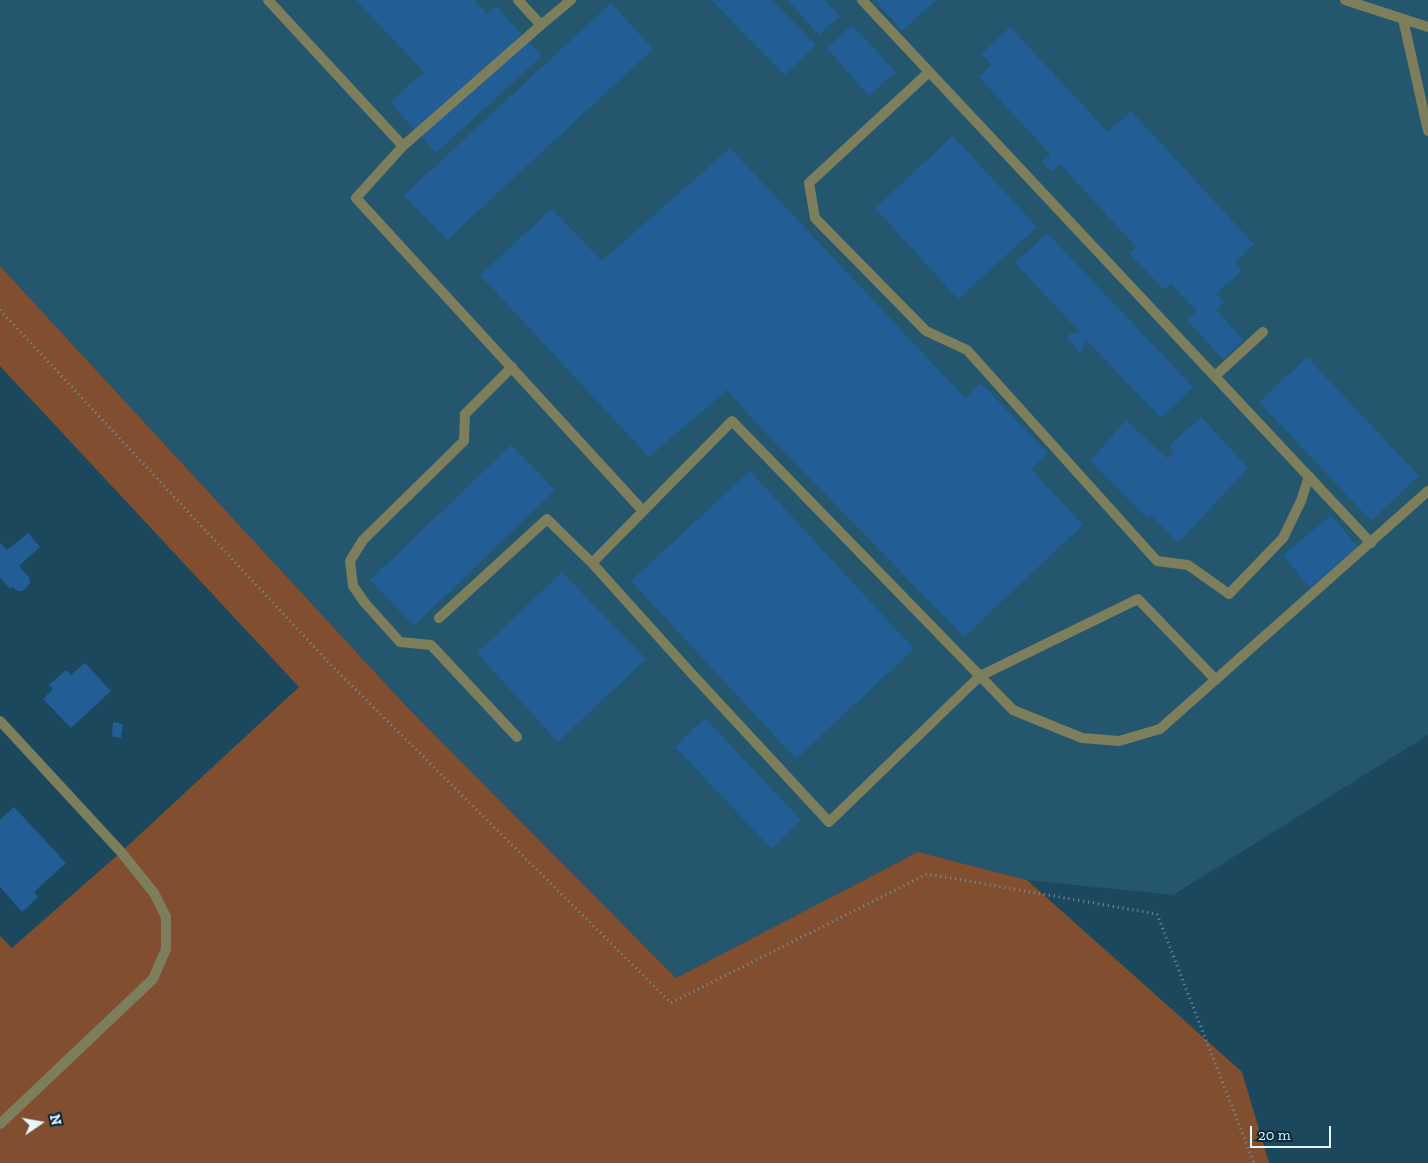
<!DOCTYPE html>
<style>
body{margin:0}
#map{position:relative;width:1428px;height:1163px;overflow:hidden;background:#1b485d;font-family:"Zilla Slab",serif}
canvas{display:block}
.north{position:absolute;left:15px;top:1098px;width:50px;height:50px;-webkit-text-stroke:4px #072d3d;paint-order:stroke;rotate:78deg;font-size:14px;font-weight:700;line-height:20px;text-align:center;color:#e5f4fd}
.north::after{content:'';display:block;margin:auto;width:18px;height:22px;background:#e5f4fd;clip-path:polygon(50% 0,100% 100%,50% 72%,0 100%)}
.scale{position:absolute;left:1250px;top:1126px;width:81px;height:22px;box-sizing:border-box;border:2px solid #e5f4fd;border-top:0;padding-left:6px;font-size:15px;line-height:18px;white-space:nowrap;color:#e5f4fd;-webkit-text-stroke:4px #072d3d;paint-order:stroke}
</style>
<div id="map">
<canvas width="1428" height="1163"></canvas>
<div class="north">N</div>
<div class="scale">20 m</div>
</div>
<script>
const g = document.querySelector('canvas').getContext('2d');
g.lineJoin = 'round';
function paint(path, color) { g.fillStyle = color; g.fill(path, 'evenodd'); }
function trace(path, color, width, dash) { g.strokeStyle = color; g.lineWidth = width; g.lineCap = dash ? 'butt' : 'round'; g.setLineDash(dash || []); g.stroke(path); }
paint(new Path2D(`
 M0 0H1428V735L1173 895 1027 880 918 852 676 978 407 707 0 266Z`), '#24566d');
paint(new Path2D(`
 M0 266 407 707 676 978 918 852 1027 880 1242 1072 1269 1163H0V936L12 948 121 852 299 687 0 366Z`), '#814f30');
paint(new Path2D(`
 M356 0H474L487 14 496 6 542 56 436 153 390 102 424 72Z
 M711 0H772L816 45 785 75Z
 M788 0H825L840 16 819 35Z
 M875 0H936L902 31Z
 M611 3 653 49 447 240 404 195Z
 M852 25 896 72 869 96 827 48Z
 M1010 27 1108 132 1131 111 1254 244 1235 262 1242 270 1216 294 1224 302 1216 310 1244 340 1223 359 1187 320 1197 311 1171 284 1164 290 1129 253 1136 247 1060 164 1052 172 1042 162 1050 154 979 77 992 65 981 54Z
 M953 136 1037 227 958 299 875 208Z
 M730 148 965 398 981 383 1048 453 1031 469 1083 525 964 637 757 424 727 390 649 457 480 275 552 209 602 261Z
 M1047 233 1193 387 1161 418 1086 340 1081 354 1066 336 1079 331 1015 263Z
 M1307 357 1419 476 1371 521 1259 402Z
 M1201 417 1248 468 1178 543 1151 515 1147 518 1090 461 1126 420 1167 458 1174 454 1169 446Z
 M511 445 555 490 414 626 370 580Z
 M750 471 914 649 796 759 631 581Z
 M1331 515 1358 547 1310 588 1283 555Z
 M28 533 40 547 19 566 29 577 30 583 27 587 22 591H17L12 587 10 589 0 577V543L7 550Z
 M562 572 646 659 558 742 477 653Z
 M85 663 111 691 71 728 43 699 53 689 49 685 66 670 71 675Z
 M705 718 801 820 772 849 675 747Z
 M113 722 123 724 121 738 112 736Z
 M14 807 66 863 34 892 38 897 22 912 0 887V820Z`), '#225d96');
trace(new Path2D(`
 M0 310 331 665 671 1003 927 874 1157 914 1254 1163`), '#7292a2', 3, [1, 4]);
trace(new Path2D(`
 M268 0 403 146
 M518 0 541 25
 M571 0 541 25 403 146 356 198 643 511
 M862 0 1371 543
 M1403 19 1428 131
 M929 72 809 183 815 218 926 331 967 350 1157 561 1188 565 1229 594 1283 538 1301 501 1309 476
 M512 367 465 414 464 441 363 540 350 561 353 586 365 603 400 642 431 645 517 737
 M1215 376 1263 332
 M592 563 732 421 1013 710 1082 738 1119 741 1160 729 1428 491
 M439 618 547 519 592 563 692 674 829 822 980 676 1138 599 1216 680
 M0 721 121 852 154 893 166 917V949L153 979 0 1124`), '#7c7e5c', 10);
trace(new Path2D(`
 M1345 0 1428 27`), '#7c7e5c', 10);
</script>
